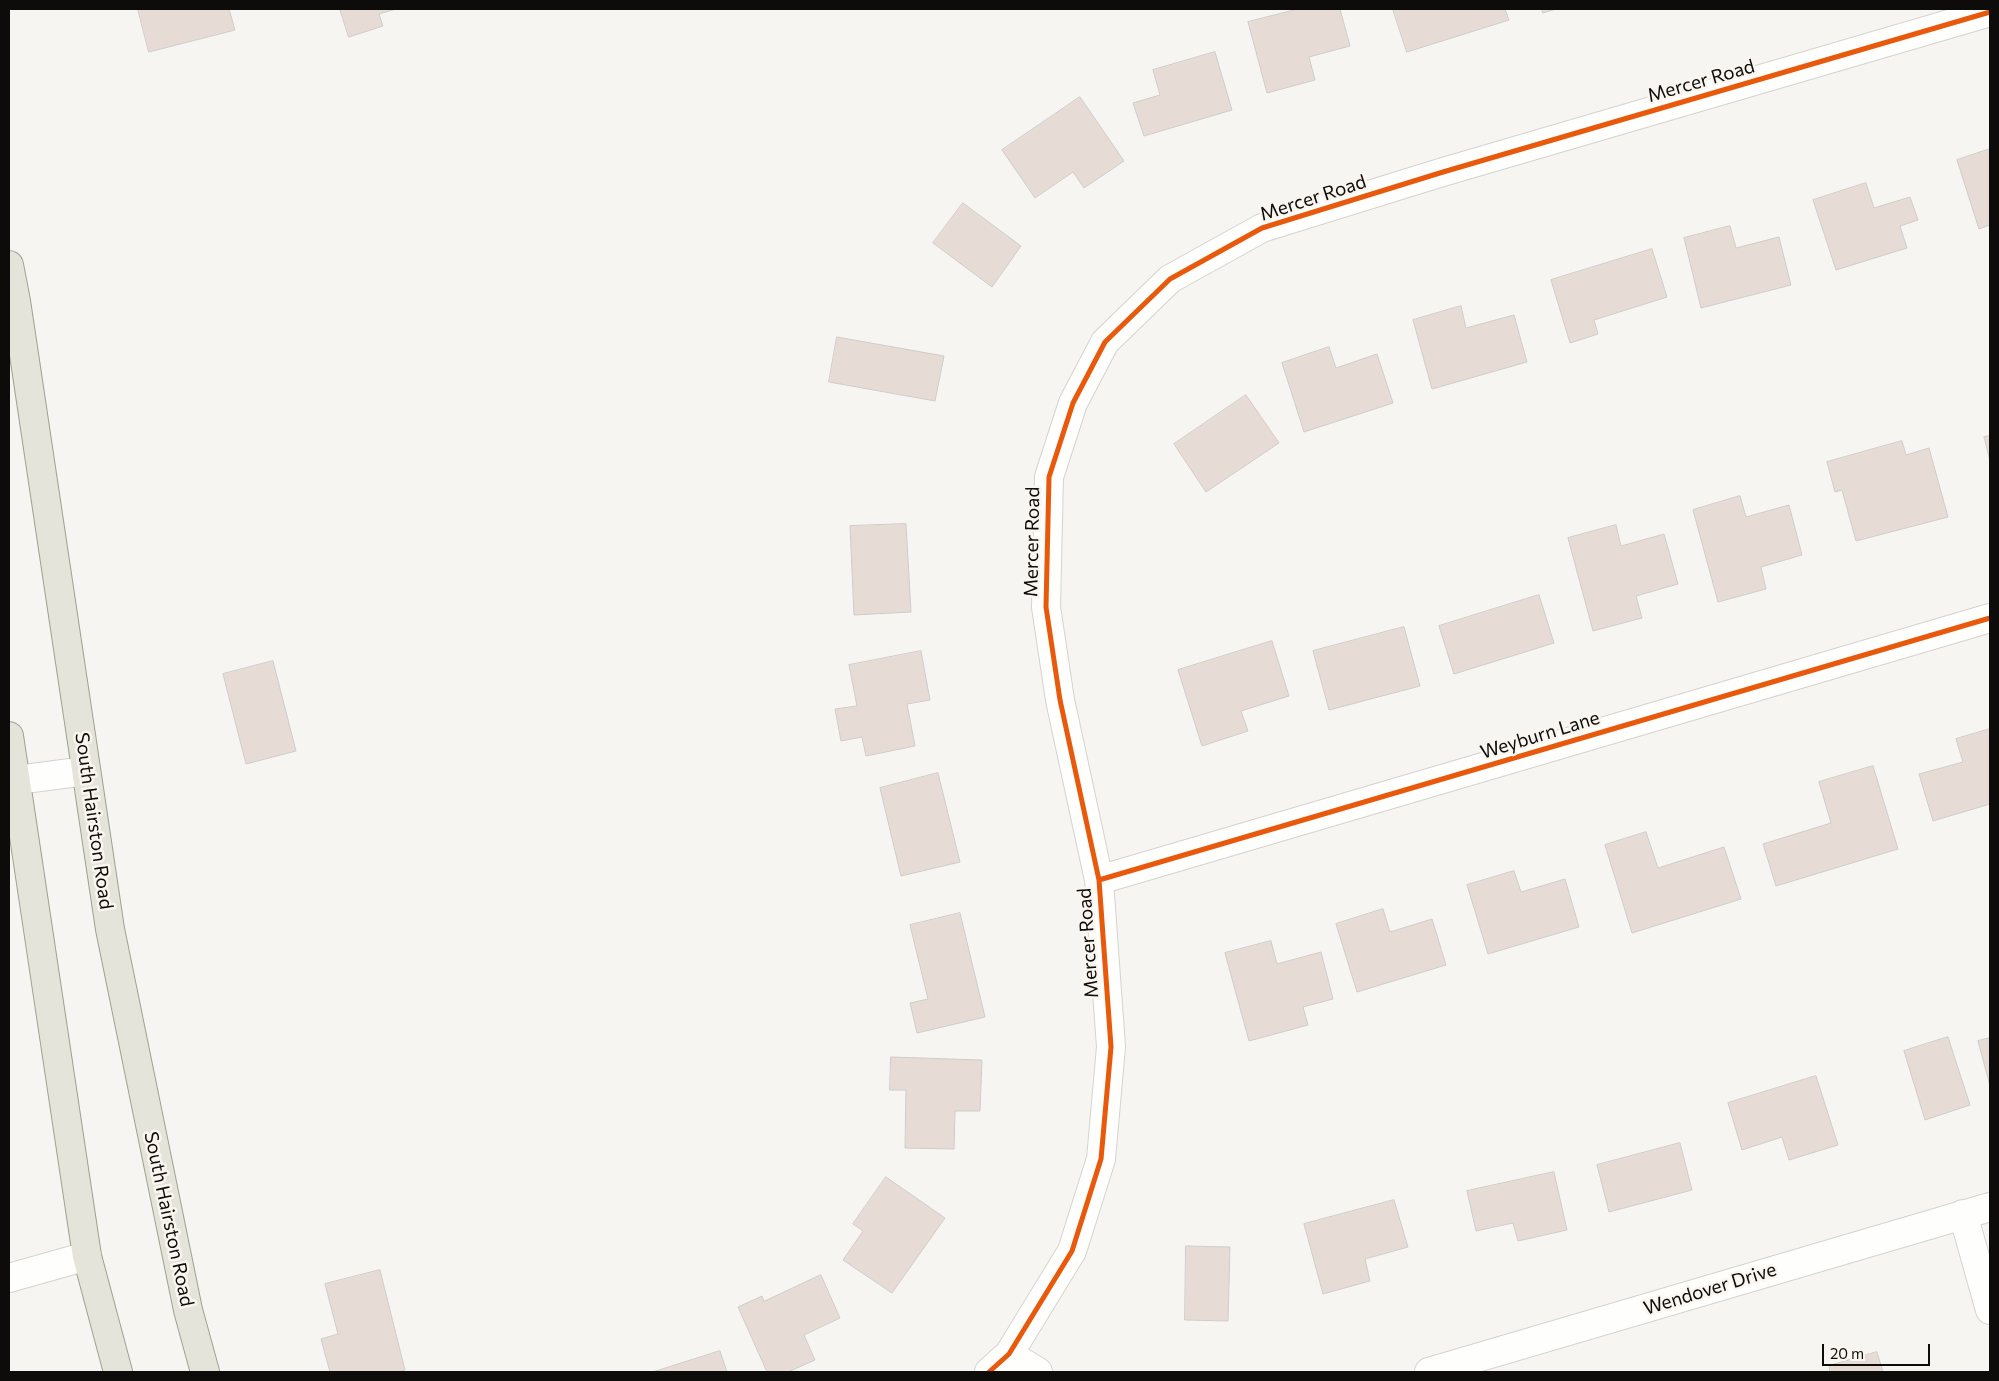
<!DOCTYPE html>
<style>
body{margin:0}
#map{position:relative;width:1999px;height:1381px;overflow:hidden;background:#f7f5f2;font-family:Commissioner,sans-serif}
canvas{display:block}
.frame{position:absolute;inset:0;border:10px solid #0d0c0a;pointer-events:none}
.scale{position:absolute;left:1822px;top:1344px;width:108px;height:22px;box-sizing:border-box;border:2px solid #0d0c0a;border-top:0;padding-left:6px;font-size:15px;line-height:18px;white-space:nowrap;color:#0d0c0a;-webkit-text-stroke:4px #faf6ef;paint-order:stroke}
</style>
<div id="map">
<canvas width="1999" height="1381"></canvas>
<div class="frame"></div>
<div class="scale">20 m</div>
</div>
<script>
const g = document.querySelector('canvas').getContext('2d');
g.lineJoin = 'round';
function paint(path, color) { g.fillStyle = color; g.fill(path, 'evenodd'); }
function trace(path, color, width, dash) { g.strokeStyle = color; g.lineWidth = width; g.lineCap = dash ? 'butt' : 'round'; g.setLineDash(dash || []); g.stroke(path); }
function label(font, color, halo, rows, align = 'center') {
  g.font = font + ' Commissioner,sans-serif'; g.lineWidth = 5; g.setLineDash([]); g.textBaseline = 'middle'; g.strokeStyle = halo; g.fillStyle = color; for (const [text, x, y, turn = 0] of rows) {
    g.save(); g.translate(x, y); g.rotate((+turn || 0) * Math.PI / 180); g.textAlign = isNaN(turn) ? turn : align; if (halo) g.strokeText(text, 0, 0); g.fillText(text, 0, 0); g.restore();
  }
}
const building = new Path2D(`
 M138 9H229L235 30 149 52Z
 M340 9H396L379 14 383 26 349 37Z
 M1298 9H1340L1350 46 1309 57 1315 80 1267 93 1248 22Z
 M1393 9H1505L1509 20 1407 52Z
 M1542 9H1556L1543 13Z
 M1215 52 1232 110 1144 136 1133 103 1160 95 1153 70Z
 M1080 97 1124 161 1084 188 1073 172 1035 198 1002 150Z
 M1990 149V225L1979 229 1957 160Z
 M1866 183 1874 208 1910 197 1918 220 1900 226 1907 248 1836 270 1813 200Z
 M963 203 1021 246 992 287 933 243Z
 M1730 226 1736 248 1779 237 1791 285 1701 308 1684 238Z
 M1652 249 1667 297 1594 320 1598 334 1570 343 1551 280Z
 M1461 306 1466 328 1514 315 1527 362 1432 389 1413 320Z
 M837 337 944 356 935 401 829 382Z
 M1329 347 1336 368 1377 354 1393 403 1304 432 1282 363Z
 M1246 395 1279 443 1206 492 1174 444Z
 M1990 436V461L1984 437Z
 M1902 441 1906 455 1929 448 1948 517 1856 541 1842 490 1835 492 1827 462Z
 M1740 496 1746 517 1789 505 1802 555 1761 567 1766 589 1718 602 1693 510Z
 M906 524 911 612 854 615 850 526Z
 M1616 525 1621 546 1664 534 1678 584 1636 596 1642 618 1593 631 1568 538Z
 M1539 595 1554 643 1454 674 1439 626Z
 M1404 627 1420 686 1329 710 1313 651Z
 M1272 641 1289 696 1241 711 1248 731 1202 746 1178 670Z
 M921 651 930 700 907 704 915 746 866 756 862 737 841 741 835 709 857 706 849 665Z
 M273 661 296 751 246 764 223 674Z
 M1990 729V804L1933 821 1919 774 1963 762 1956 739Z
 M1873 766 1898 849 1776 886 1763 844 1831 823 1819 782Z
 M938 773 960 862 901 876 880 788Z
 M1646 832 1658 868 1724 847 1741 899 1632 933 1605 845Z
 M1514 871 1521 892 1565 879 1579 927 1488 954 1467 885Z
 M1383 909 1390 932 1432 919 1446 965 1357 992 1336 924Z
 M960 913 985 1017 917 1033 910 1003 928 999 910 925Z
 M1271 941 1277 964 1321 952 1333 999 1303 1007 1308 1025 1249 1041 1225 953Z
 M1948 1037 1970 1105 1925 1120 1904 1051Z
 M1990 1038V1086L1978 1041Z
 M891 1057 982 1060 980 1111H955L954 1149 905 1148 906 1090H890Z
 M1816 1076 1838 1145 1789 1160 1782 1137 1742 1150 1728 1103Z
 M1680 1143 1692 1190 1609 1212 1597 1165Z
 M1554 1172 1567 1230 1518 1241 1513 1223 1476 1231 1467 1191Z
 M886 1177 945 1218 892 1293 843 1260 863 1231 853 1224Z
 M1394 1200 1408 1247 1365 1259 1370 1281 1323 1294 1304 1224Z
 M1186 1246 1230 1247 1228 1321 1185 1320Z
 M380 1270 405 1370 396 1372H330L321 1339 338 1334 325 1284Z
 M821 1275 840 1318 804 1335 815 1360 788 1372H767L738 1307 762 1296 764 1301Z
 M720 1351 727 1372H653Z
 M1877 1352 1883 1372H1830L1829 1366Z`);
paint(building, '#e7dcd5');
trace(building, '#ceccca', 1);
const street = new Path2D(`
 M9 781 86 771
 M1099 880 1990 618
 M1963 1214 1990 1310
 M9 1278 87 1256
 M1009 1354 1038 1372
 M989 1372 1009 1354 1072 1251 1101 1159 1111 1047 1099 880 1060 700 1046 607 1049 477 1073 403 1105 342 1170 279 1262 228 1443 172 1990 12
 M1429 1372 1990 1207`);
const primary = new Path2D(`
 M9 265 16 301 110 929 188 1310 205 1372
 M9 736 87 1256 118 1372`);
trace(street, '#d4d3d0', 30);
trace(primary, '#a1a08f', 30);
trace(street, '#fefefd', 28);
trace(primary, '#e4e4db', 28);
trace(new Path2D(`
 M1099 880 1990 618
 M989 1372 1009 1354 1072 1251 1101 1159 1111 1047 1099 880 1060 700 1046 607 1049 477 1073 403 1105 342 1170 279 1262 228 1443 172 1990 12`), '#e8590c', 5);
label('19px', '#0d0c0a', '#faf6ef', [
 ["Mercer Road",1701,81,-16],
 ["Mercer Road",1313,198,-18],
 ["Mercer Road",1032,542,-89],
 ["Weyburn Lane",1540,735,-17],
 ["South Hairston Road",94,821,82],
 ["Mercer Road",1088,943,-94],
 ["South Hairston Road",169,1219,78],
 ["Wendover Drive",1710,1289,-17]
]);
</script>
